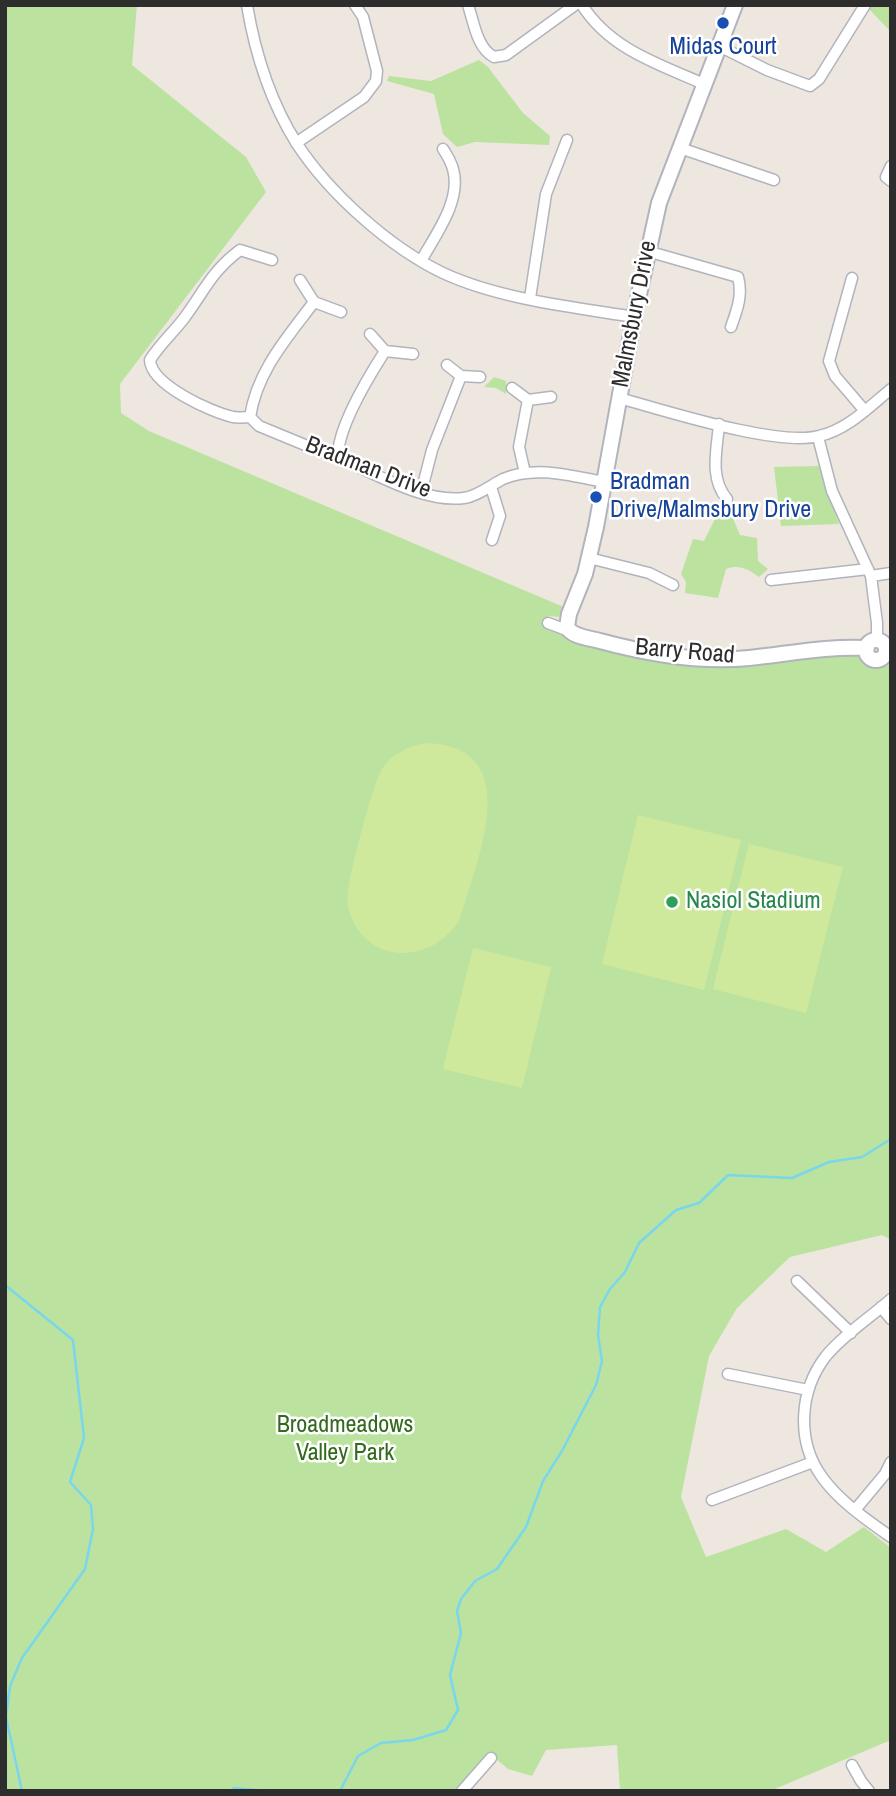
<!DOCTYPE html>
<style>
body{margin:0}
#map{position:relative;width:896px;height:1796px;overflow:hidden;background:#eee7e0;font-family:"Archivo Narrow",sans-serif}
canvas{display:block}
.frame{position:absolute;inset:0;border:7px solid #2d2d2d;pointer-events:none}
</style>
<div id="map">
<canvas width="896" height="1796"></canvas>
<div class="frame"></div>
</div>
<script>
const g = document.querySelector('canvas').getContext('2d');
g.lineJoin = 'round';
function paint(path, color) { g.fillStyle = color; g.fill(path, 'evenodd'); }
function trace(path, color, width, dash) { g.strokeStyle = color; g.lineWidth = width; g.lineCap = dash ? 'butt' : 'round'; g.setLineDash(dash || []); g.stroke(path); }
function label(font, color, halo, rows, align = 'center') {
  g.font = font + ' "Archivo Narrow",sans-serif'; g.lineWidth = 5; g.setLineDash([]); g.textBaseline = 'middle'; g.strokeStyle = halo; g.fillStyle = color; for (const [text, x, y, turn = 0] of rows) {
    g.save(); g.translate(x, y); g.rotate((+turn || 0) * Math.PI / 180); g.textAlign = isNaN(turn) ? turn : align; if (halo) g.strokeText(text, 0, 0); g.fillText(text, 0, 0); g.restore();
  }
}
paint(new Path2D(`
 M5 5H137L132 65 246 157 266 192 120 384 121 413 149 431 566 608 559 617 549 616 545 628 580 641 755 664 850 655 864 657 872 663 891 659V1240L882 1235 790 1257 737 1308 709 1356 681 1497 706 1557 786 1529 826 1552 864 1527 891 1548V1740L770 1791H620L617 1745 546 1750 532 1776 508 1769 490 1754 456 1791H5Z
 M873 5H891V32L869 9Z
 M479 60 488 67 523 113 550 136 549 145 475 142 457 147 443 134 434 94 387 81 389 76 431 81Z
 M494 377 506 381V394L496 388 484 387Z
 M820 466 839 524 781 526 774 467Z
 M718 513 731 514 740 535 757 538 758 561 768 569 759 577C748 569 739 564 726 569L718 598 685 593 686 582 681 574 693 539 704 541Z`), '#bce29f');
paint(new Path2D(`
 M427 743C528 747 476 862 460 919 434 963 369 967 350 914 348 907 347 900 348 893 349 875 373 783 382 769 392 753 409 746 427 743Z
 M638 815 741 840 704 990 602 964Z
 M749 844 843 867 806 1013 713 989Z
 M473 948 551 967 522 1088 443 1069Z`), '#cfe99c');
trace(new Path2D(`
 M5 1285 73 1340 84 1438 70 1482 91 1505 93 1529 85 1569 22 1658 10 1686 6 1717 22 1791
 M231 1791 234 1788 267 1791
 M340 1791 358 1756 381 1743 413 1740 446 1730 458 1710 450 1675 461 1633 457 1611 461 1599 475 1581 497 1569 526 1527 543 1481 562 1451 596 1385 602 1361 598 1335 600 1307 610 1289 625 1272 639 1243 676 1210 699 1203 728 1175 792 1178 829 1162 862 1157 891 1139`), '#78d7ec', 2.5);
const street = new Path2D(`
 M247 5C255 53 271 103 297 144 330 194 389 247 443 273 499 299 572 307 634 317
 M468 5C474 23 477 48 494 57L506 55 575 5
 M582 5C610 49 658 64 704 84
 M719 46 767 70 810 86 819 79 865 5
 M296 143 364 97 376 81 377 71 363 17 355 5
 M680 148 774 180
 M891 166 886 177 891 181
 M647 251 738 277C743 295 737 310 731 327
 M421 261C435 235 462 201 453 169 451 162 447 155 443 149
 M852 278 829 361 835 376 865 411
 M300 280 314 302 341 312
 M530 298 546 194 567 140
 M370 334 385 351 413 354
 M447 365 461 376 480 377
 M512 388 528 400 551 397
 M619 398C664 410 777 447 819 436 847 430 869 407 891 389
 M250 417C245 417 239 418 233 417 211 412 151 385 150 360 160 344 174 332 185 317 205 290 211 272 240 250L272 260
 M250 417C257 371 287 338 314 302
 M250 417 259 426 322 452H338
 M719 424C717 450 709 478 727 499
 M818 437 832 491 871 576 877 623V641
 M338 452 346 461C379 476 427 503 464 498 478 496 491 485 503 479 536 465 571 476 604 482
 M338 452C341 422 369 376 385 351
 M525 473 519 447 528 400
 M491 487 500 516 492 540
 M421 493 432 450 461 376
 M589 558 649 573 673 585
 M871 576 891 573
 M771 580 868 569
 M548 623 569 631
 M797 1281 851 1333
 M891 1299C870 1318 844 1334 826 1356 799 1391 796 1441 822 1477 839 1501 867 1520 891 1537
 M881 1307 891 1319
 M728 1374 808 1390
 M712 1500 813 1462
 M855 1510 885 1474 891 1462
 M852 1765 861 1781 869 1791
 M462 1791 491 1758`);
const secondary = new Path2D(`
 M735 5 659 203 634 317 596 527 585 574 569 614 567 627C572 637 589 638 600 641 648 654 699 663 749 658 789 654 826 646 867 648
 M866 650a10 10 0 1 1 20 0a10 10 0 1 1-20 0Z`);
trace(street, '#b1b4bd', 13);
trace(secondary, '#b1b4bd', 18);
trace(street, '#fff', 10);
trace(secondary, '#fff', 14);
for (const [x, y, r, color] of [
 [723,23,7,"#1a4fb4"],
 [596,497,7,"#1a4fb4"],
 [672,902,7,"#2e9e5b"]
]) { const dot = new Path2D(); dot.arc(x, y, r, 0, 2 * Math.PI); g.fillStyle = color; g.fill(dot); trace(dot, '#fff', 2.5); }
label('24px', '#164399', '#fff', [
 ["Midas Court",723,48],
 ["Bradman",610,483,"left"],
 ["Drive/Malmsbury Drive",610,511,"left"]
]);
label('24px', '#2d2d2d', '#fff', [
 ["Malmsbury Drive",635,314,-79],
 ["Bradman Drive",368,468,21],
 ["Barry Road",685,652,5]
]);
label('24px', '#27864d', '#fff', [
 ["Nasiol Stadium",686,902]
], 'left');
label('24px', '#346a1d', '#fff', [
 ["Broadmeadows",345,1426],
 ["Valley Park",345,1454]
]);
</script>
